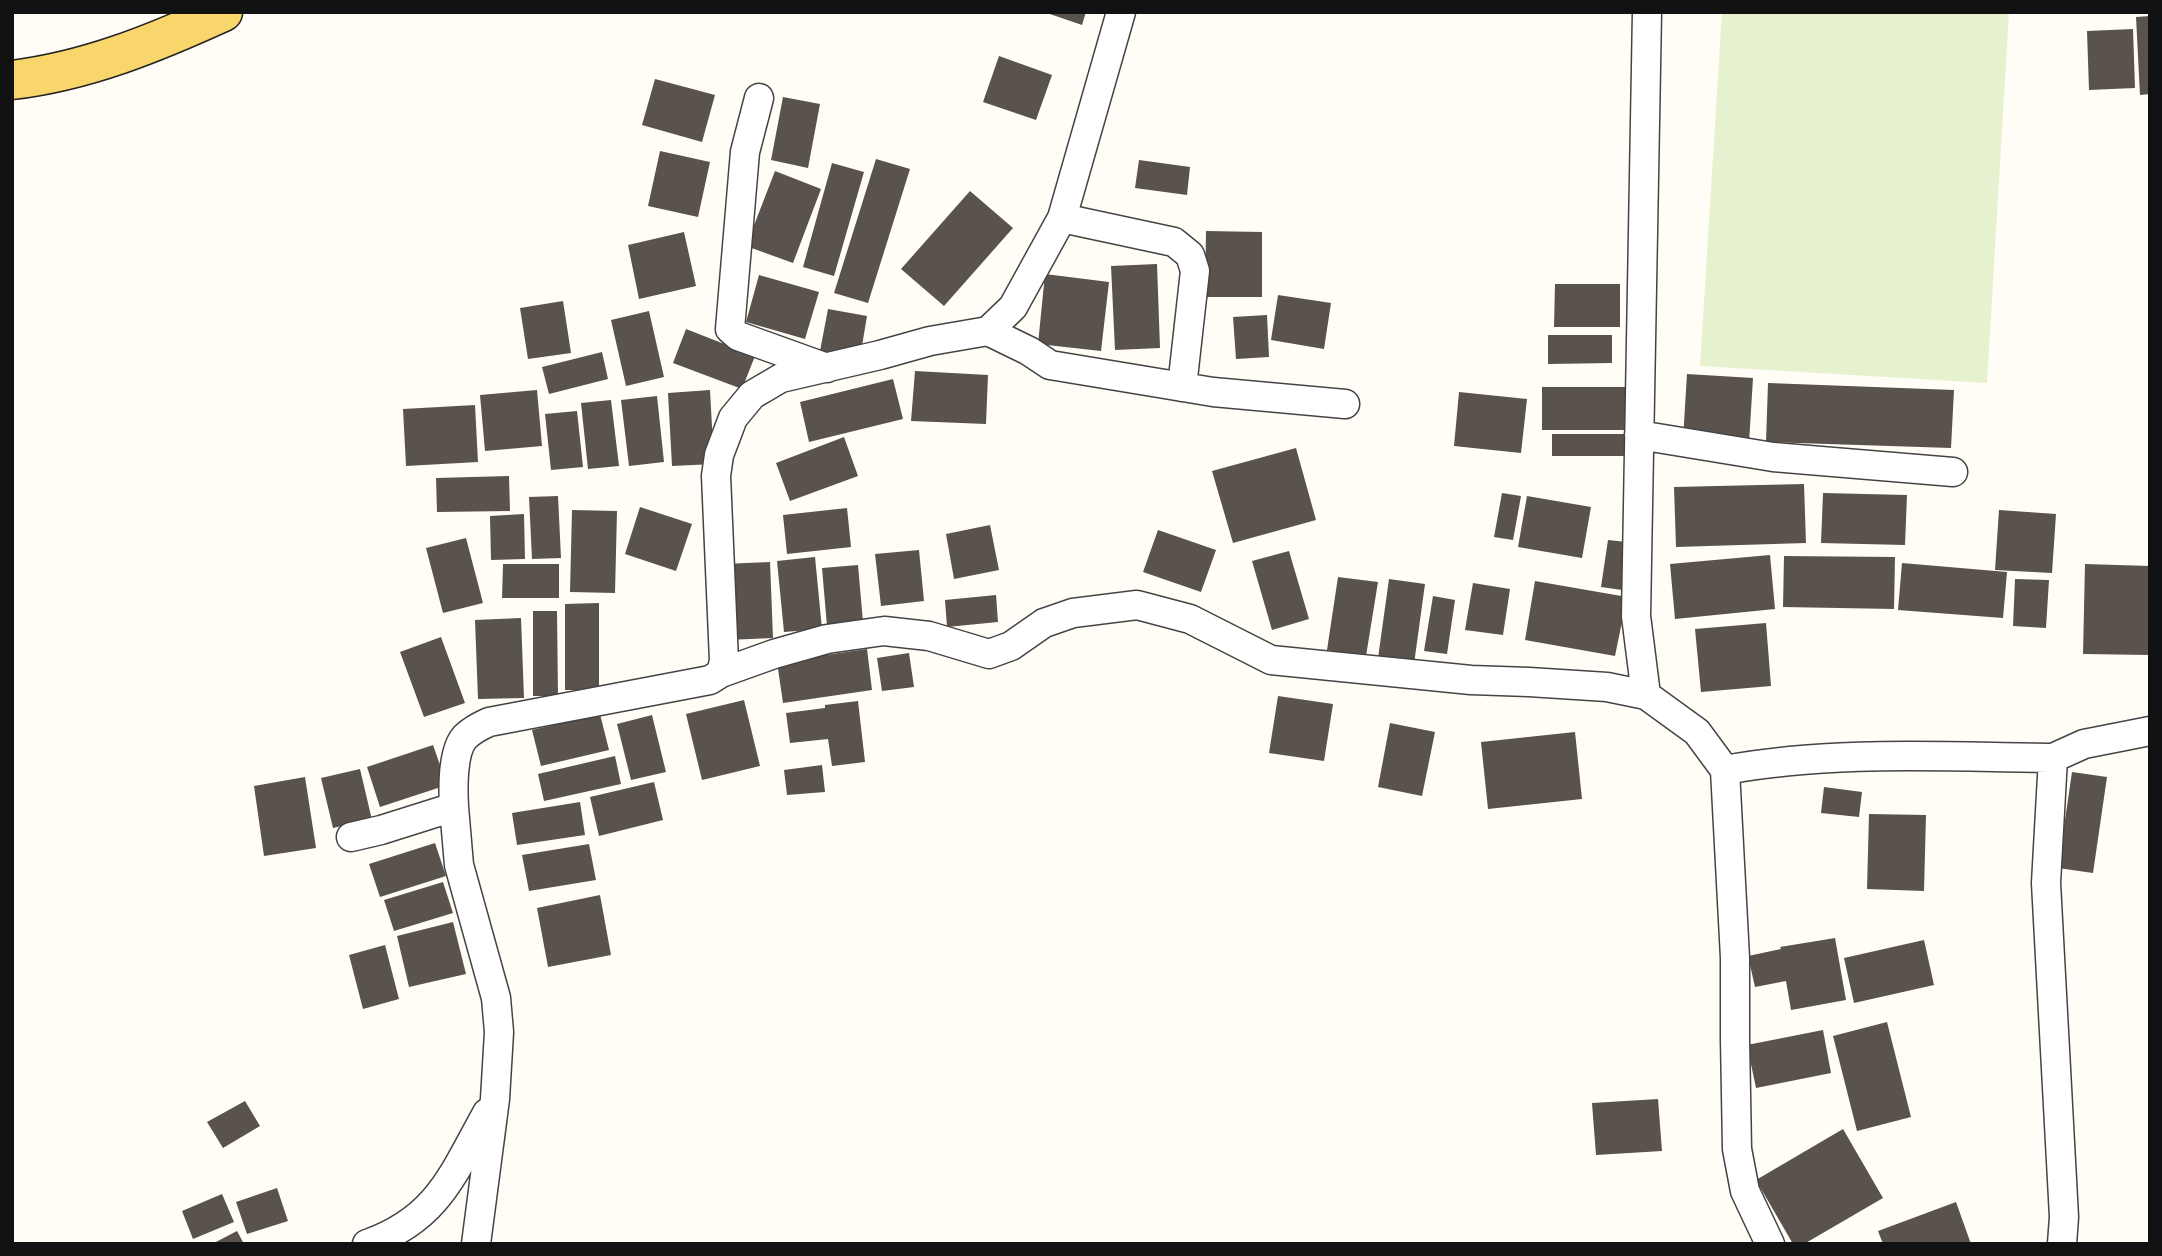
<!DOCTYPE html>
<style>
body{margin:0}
#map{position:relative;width:2162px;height:1256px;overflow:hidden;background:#fffdf5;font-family:"Crimson Pro",serif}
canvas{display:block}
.frame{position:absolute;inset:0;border:14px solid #111;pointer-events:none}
</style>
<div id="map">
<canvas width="2162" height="1256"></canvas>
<div class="frame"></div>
</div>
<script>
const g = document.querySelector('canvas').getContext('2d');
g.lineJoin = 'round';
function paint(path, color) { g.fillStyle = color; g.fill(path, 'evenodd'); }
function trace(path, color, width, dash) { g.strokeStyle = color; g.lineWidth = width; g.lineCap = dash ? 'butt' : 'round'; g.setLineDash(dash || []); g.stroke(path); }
paint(new Path2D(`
 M1722 12H2009L1987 383 1700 366Z`), '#e6f2cf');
paint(new Path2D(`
 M1044 12H1086L1082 25Z
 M2150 16V94L2140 95 2136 17Z
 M2133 29 2135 88 2089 90 2087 31Z
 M999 56 1052 75 1036 120 983 102Z
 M655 79 715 95 702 142 642 125Z
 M783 97 820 104 808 168 771 160Z
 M660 151 710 162 698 217 648 206Z
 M876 159 910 169 868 303 834 293Z
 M1139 160 1190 167 1187 195 1135 188Z
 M832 163 864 172 834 276 803 267Z
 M775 171 821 189 793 263 746 246Z
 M970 191 1013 228 944 306 901 269Z
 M1206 231 1262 232V297H1205Z
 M684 232 696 286 639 299 628 245Z
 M1157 264 1160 348 1115 350 1111 266Z
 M1045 274 1109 282 1101 351 1038 344Z
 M759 275 819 292 805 339 746 322Z
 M1555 284H1620V327H1554Z
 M1278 295 1331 303 1324 349 1271 340Z
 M563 301 571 353 528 359 520 308Z
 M828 309 867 316 860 358 820 351Z
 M649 311 664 377 626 386 611 320Z
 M1267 315 1269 357 1236 359 1233 317Z
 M686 329 755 356 742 389 673 363Z
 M1548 335H1612V363L1548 364Z
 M602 352 608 379 549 394 542 367Z
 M915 371 988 375 986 424 911 421Z
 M1687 374 1753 378 1749 443 1683 439Z
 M893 379 903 419 809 442 800 402Z
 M1768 383 1954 390 1951 448 1766 442Z
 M1542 387H1638V430H1542Z
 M537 390 542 446 485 451 480 395Z
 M710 390 714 464 672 466 668 393Z
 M1459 392 1527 399 1521 453 1454 446Z
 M657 396 664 462 629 466 621 400Z
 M611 400 619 466 588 469 581 403Z
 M475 405 478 462 406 466 403 409Z
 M577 411 583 467 551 470 545 414Z
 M1552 434H1627V456H1552Z
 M844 437 858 476 790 501 776 463Z
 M1296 448 1316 520 1233 543 1212 471Z
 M509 476 510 511 437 512 436 478Z
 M1804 484 1806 543 1676 547 1674 487Z
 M1502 493 1521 496 1513 540 1494 537Z
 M1823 493 1907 495 1905 545 1821 543Z
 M558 496 561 558 532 559 529 497Z
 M1527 496 1591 507 1582 558 1518 547Z
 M640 507 692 524 676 571 625 554Z
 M847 508 851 547 787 554 783 515Z
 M572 510 617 511 615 593 570 592Z
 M1999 510 2056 514 2052 573 1995 570Z
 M524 514 525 559 491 560 490 516Z
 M990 525 999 570 954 579 946 534Z
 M1158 530 1216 550 1201 592 1143 572Z
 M466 538 483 603 443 613 426 548Z
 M1608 540 1636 543 1629 591 1601 587Z
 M919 550 924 601 881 606 875 554Z
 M1289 551 1309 619 1272 630 1252 561Z
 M1770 555 1775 609 1675 619 1670 564Z
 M1784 556 1895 557 1894 609 1783 607Z
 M815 557 822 629 784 632 777 561Z
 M770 562 773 638 727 640 723 564Z
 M1902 563 2007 572 2003 618 1898 610Z
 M503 564H559V598H502Z
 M2085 564 2150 566V655L2083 654Z
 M858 565 863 622 827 626 822 568Z
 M1338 577 1378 582 1366 656 1327 650Z
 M1389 579 1425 584 1414 664 1378 658Z
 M2015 579 2049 580 2046 628 2013 626Z
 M1535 581 1627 597 1615 656 1525 640Z
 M1473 583 1510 589 1503 635 1465 630Z
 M996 595 998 622 947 627 945 600Z
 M1433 596 1455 600 1447 654 1424 651Z
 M599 603V690H565V604Z
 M533 611H557L558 696H533Z
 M521 618 524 698 478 699 475 620Z
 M1766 623 1771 686 1701 692 1695 629Z
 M441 637 465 703 424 717 400 652Z
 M867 649 872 690 783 703 777 662Z
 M909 653 914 687 882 691 877 658Z
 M1278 696 1333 704 1324 761 1269 753Z
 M744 700 760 766 702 780 686 714Z
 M858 701 865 762 832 766 828 739 790 743 786 713 825 708V705Z
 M600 714 609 750 541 766 532 730Z
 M652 715 666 772 631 780 617 724Z
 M1390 723 1435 732 1422 796 1378 787Z
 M1575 732 1582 799 1488 809 1481 742Z
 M433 745 447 785 380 807 367 767Z
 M615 756 621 784 544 801 538 774Z
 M822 765 825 792 787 795 784 770Z
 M360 769 372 820 333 828 321 778Z
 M2072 772 2107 777 2093 873 2058 868Z
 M305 777 316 848 264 856 254 786Z
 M654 782 663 820 599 836 590 797Z
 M1824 787 1862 792 1859 817 1821 813Z
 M580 802 585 835 517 845 512 813Z
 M1869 814 1926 815 1924 891 1867 889Z
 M435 843 446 876 380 897 369 864Z
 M589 844 596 880 529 891 522 855Z
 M443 882 453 913 394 931 384 900Z
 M600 895 611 955 548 967 537 908Z
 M453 922 466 974 409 987 397 936Z
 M1835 938 1846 1000 1791 1010 1786 981 1755 987 1748 956 1781 949 1780 947Z
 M1924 940 1934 985 1854 1003 1844 958Z
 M385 945 399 999 363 1009 349 955Z
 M1887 1022 1911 1117 1857 1131 1833 1036Z
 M1823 1030 1831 1073 1756 1088 1747 1045Z
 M1658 1099 1662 1151 1596 1155 1592 1103Z
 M245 1101 260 1126 223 1148 207 1122Z
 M1843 1129 1883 1198 1804 1244H1793L1756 1180Z
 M277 1188 288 1221 247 1234 236 1202Z
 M222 1194 234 1222 193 1239 182 1211Z
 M1956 1202 1971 1244H1883L1878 1231Z
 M237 1231 244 1244H212Z`), '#5a524d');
const minor = new Path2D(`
 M759 98 745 152 730 329 738 336 827 368
 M1062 218 1174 242 1190 255 1195 271 1182 387
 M988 331 1029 351 1050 365 1213 392 1345 404
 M1639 435 1773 457 1953 472
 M721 673 774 654 827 639 884 631 929 636 989 654 1011 646 1044 623 1073 613 1137 605 1190 619 1271 660 1471 680 1529 682 1607 687 1646 695 1697 732 1725 770C1833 750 1944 757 2053 758
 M1646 695 1636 616 1647 12
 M1725 770 1735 958V1039L1737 1149 1745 1191 1770 1244
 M454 807 459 865 496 998 499 1032 495 1099 476 1244
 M351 837 381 830 454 807C453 789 452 751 465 737 472 730 480 726 489 722L710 680 721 673 724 661 716 476 719 455 733 418 752 395 781 378 880 355 930 341 988 331 1013 307 1062 218 1121 12
 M367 1244C438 1219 453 1174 487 1113
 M2062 1244 2064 1217 2046 883 2053 758 2084 744 2150 731`);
const primary = new Path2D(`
 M12 80C87 71 155 43 223 12`);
trace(minor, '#444', 31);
trace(primary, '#222', 41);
trace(minor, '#fff', 28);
trace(primary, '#f9d66b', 38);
</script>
